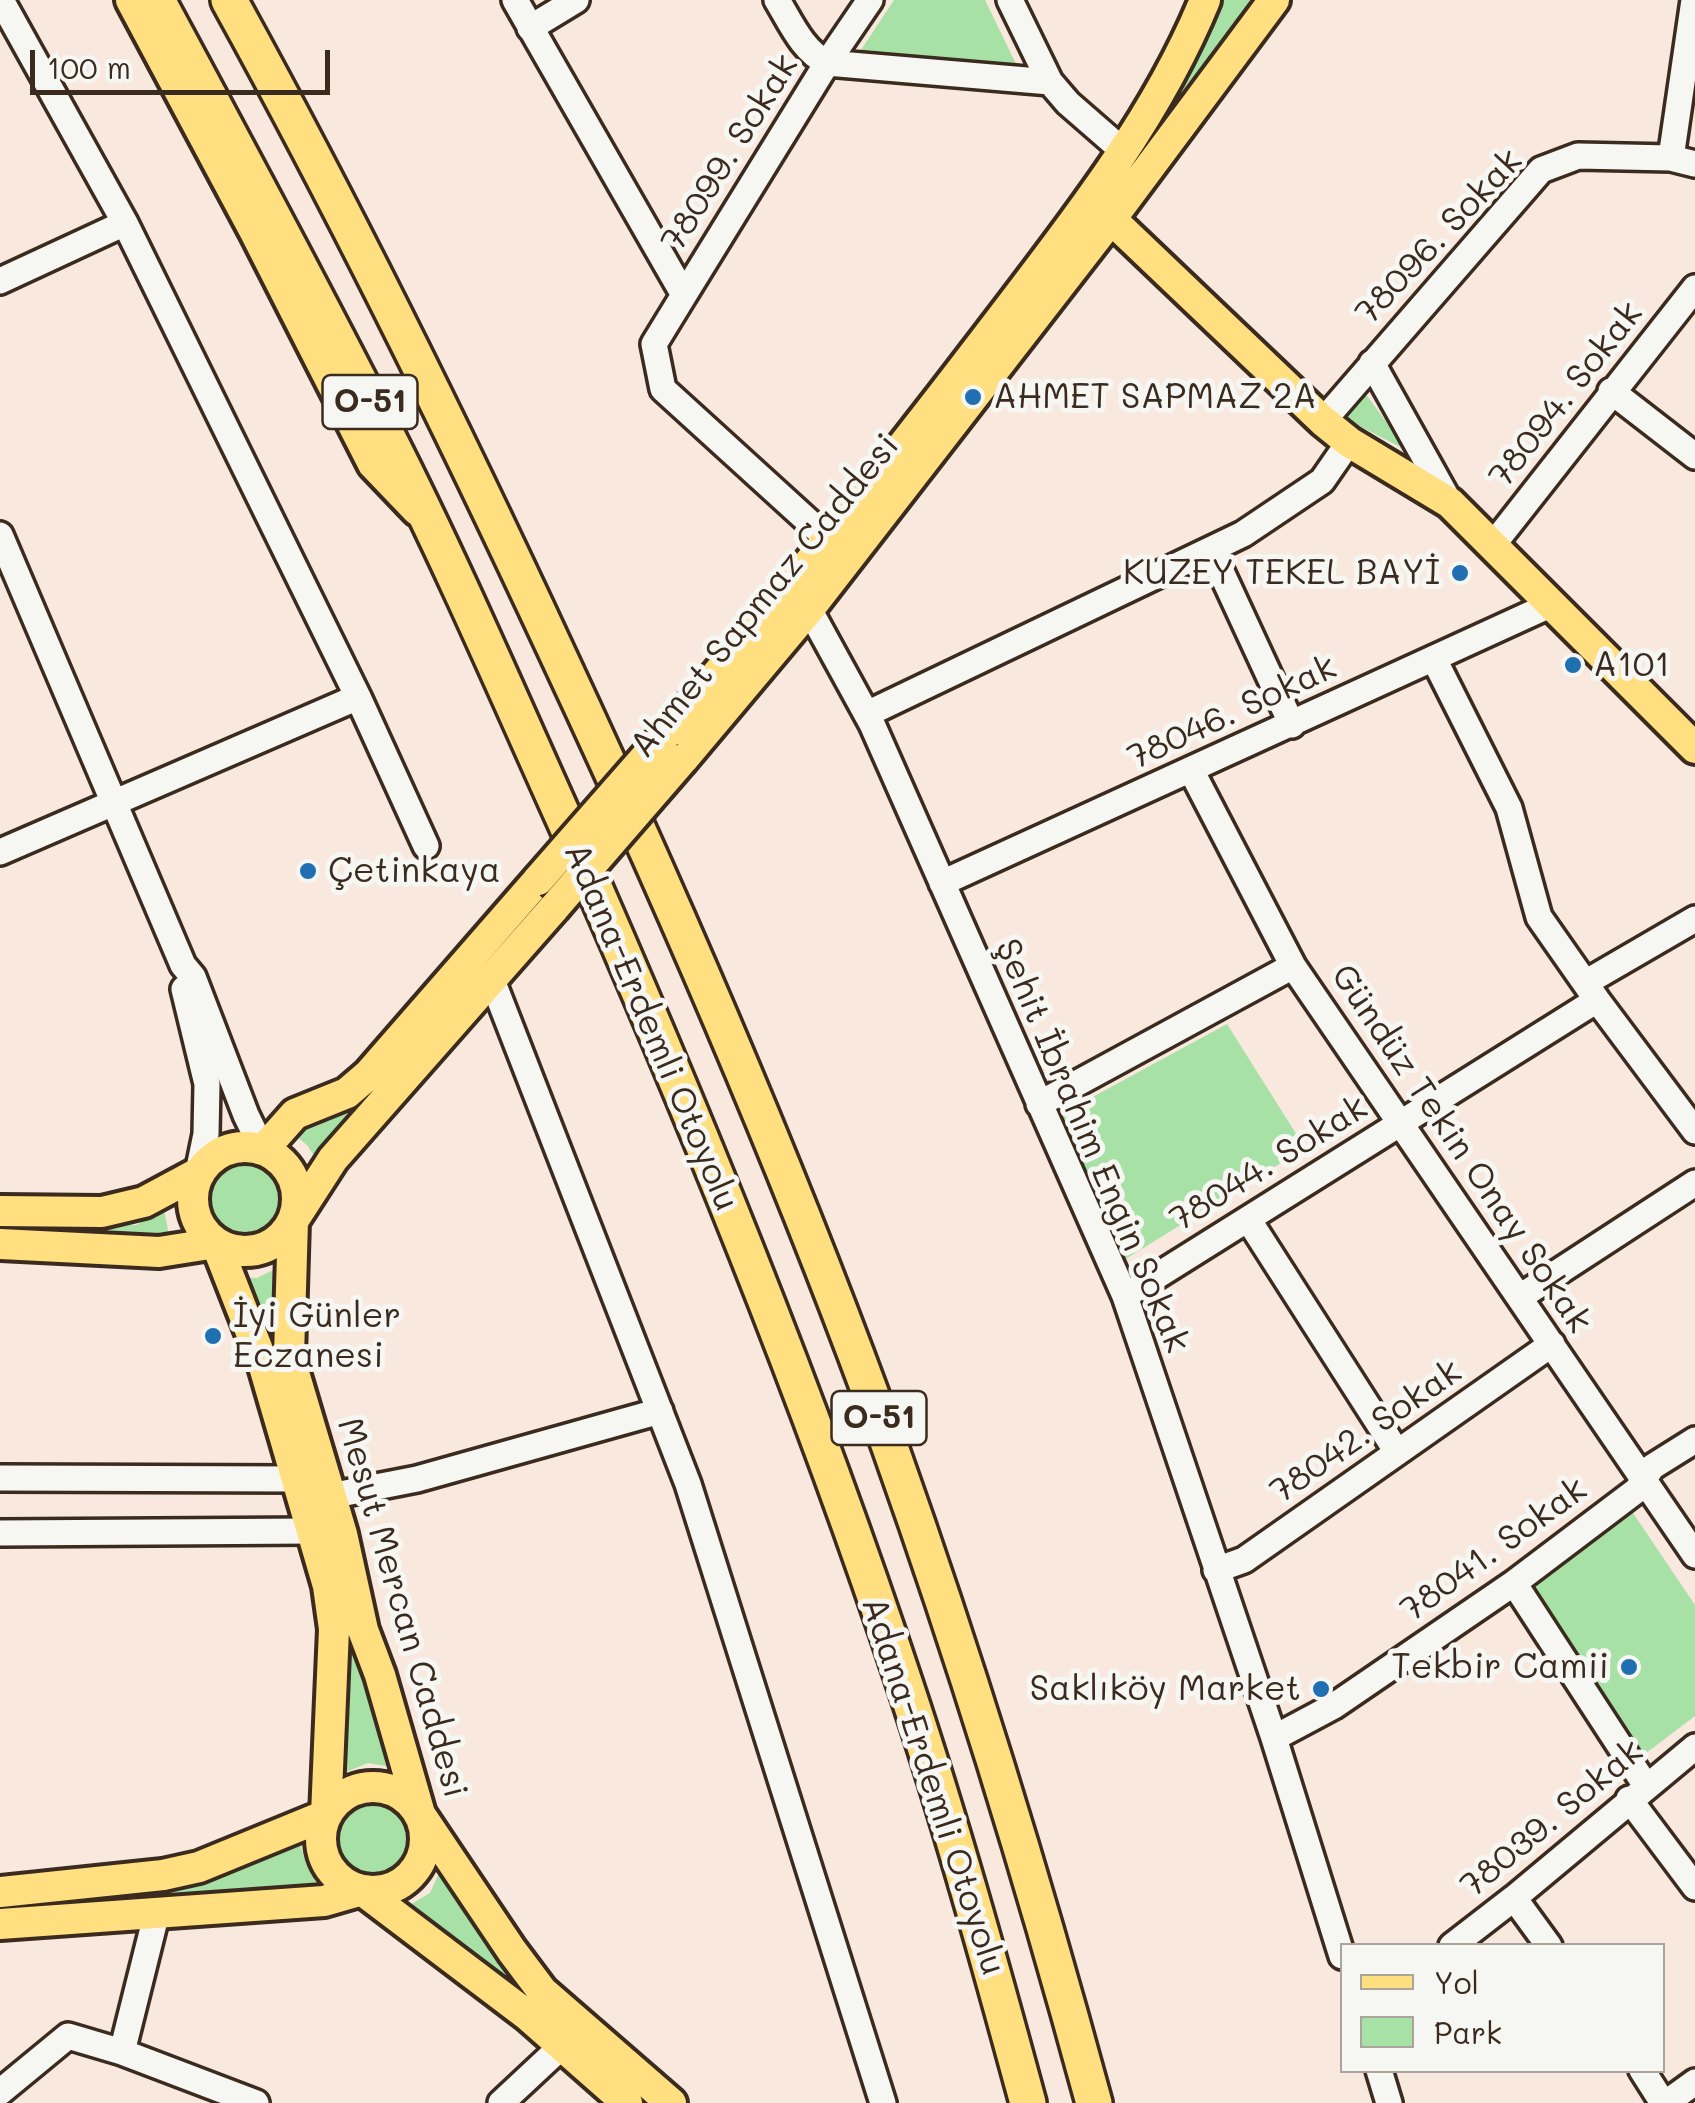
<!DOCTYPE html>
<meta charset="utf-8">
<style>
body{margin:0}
#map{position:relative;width:1695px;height:2103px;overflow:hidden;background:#f8e8dd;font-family:Mali,sans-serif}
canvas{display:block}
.legend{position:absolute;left:1340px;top:1943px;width:325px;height:130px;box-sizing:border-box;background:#f6f6f2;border:2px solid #aba49d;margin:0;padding:12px 18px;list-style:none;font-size:30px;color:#3b2a1e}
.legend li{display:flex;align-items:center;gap:20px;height:50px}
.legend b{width:50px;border:2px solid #aba49d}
.scale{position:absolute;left:30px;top:50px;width:300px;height:45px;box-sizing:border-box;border:5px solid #3b2a1e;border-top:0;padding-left:12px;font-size:30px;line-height:35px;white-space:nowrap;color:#3b2a1e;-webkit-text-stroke:8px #f6f6f2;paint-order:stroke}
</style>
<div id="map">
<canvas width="1695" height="2103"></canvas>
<ul class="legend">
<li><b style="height:12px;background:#ffdf80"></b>Yol</li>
<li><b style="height:28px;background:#a8e1a6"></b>Park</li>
</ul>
<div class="scale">100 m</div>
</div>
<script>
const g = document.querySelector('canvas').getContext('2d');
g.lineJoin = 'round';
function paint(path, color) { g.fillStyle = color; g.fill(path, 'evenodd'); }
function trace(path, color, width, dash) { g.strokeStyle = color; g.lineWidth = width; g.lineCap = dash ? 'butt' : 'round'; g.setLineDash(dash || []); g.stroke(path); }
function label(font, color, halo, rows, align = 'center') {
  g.font = font + ' Mali,sans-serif'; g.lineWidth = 10; g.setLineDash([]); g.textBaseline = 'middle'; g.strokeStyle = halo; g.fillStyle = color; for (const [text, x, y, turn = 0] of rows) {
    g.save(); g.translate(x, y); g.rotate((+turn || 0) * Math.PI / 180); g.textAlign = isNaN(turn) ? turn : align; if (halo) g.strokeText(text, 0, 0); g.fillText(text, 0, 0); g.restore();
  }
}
paint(new Path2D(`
 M894 0H985L1019 70 859 53Z
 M1220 0H1252L1185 88 1103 213Z
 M1359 385 1408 451 1338 415Z
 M545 894 548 899 316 1159 307 1145 292 1133 321 1118Z
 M1227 1024 1305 1148 1124 1260 1054 1118Z
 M207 1200a38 38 0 1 1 76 0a38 38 0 1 1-76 0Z
 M164 1210 169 1235 0 1230V1223L136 1225Z
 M275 1269 280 1354 397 1768 368 1763 336 1776 347 1625 236 1277 257 1278Z
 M1631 1510 1695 1605V1716L1637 1760 1520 1592Z
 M335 1838a41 41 0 1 1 82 0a41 41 0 1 1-82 0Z
 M298 1837 306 1864 321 1891 204 1892 0 1911V1905Z
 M440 1871 480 1925 657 2103H641L406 1907 430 1893Z`), '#a8e1a6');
const minor = new Path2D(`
 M1 0 125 223 358 697 426 846
 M515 0 684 295 654 344 663 389 830 541
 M777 0C791 23 802 50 827 63L1050 82
 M1010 0 1050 82 1068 103 1122 150
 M530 28 576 0
 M1671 158 1694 0
 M0 281 125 223
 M684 295 827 63 870 0
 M1372 363 1450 503
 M1611 391 1695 456
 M1323 421 1541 170 1578 156 1671 158 1695 164
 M0 535 183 965 193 977 246 1115 263 1150
 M1492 546 1695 288
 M1212 552 1292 725
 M809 609 872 724 1125 1296 1274 1738 1342 1956
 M1434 659 1509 808 1539 917 1597 1000 1695 1131
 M867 714 1243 534 1322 481 1349 442
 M1191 770 1293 966 1695 1555
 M0 852 358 697
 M942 883 1550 605
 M492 980 688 1484 883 2103
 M1585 983 1695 919
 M184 989 207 1084 206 1134 198 1173
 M1039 1104 1293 966
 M1248 1219 1397 1452
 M1125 1296 1597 1000
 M1520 1297 1695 1183
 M0 1478 297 1479
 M330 1496 417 1479 660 1411
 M0 1533 312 1531
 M1216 1570 1244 1560 1552 1344
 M1514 1583 1646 1786
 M1274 1738 1334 1706 1514 1583 1637 1490 1652 1467 1695 1440
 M1629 1799 1695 1887
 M1514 1898 1549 1946
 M1452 1946 1514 1898 1695 1747
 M122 2052 157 1912
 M1379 2070 1389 2103
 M1642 2070 1663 2103
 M0 2092 68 2036 122 2052 256 2103
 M501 2103 562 2046
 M1666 2103 1695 2082`);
const major = new Path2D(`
 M131 0 255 232 373 464 417 510
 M1111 219 1323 421 1349 442 1450 503 1695 748
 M666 734C777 605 883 473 986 338 1066 233 1155 123 1205 0
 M683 759 809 609 1111 219 1274 0
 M554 908 333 1159 293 1221 289 1356 342 1534 363 1630 380 1675 420 1814 512 1951 542 1991 671 2103
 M193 1199a52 52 0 1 1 104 0a52 52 0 1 1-104 0Z
 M263 1150 295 1114 347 1093 368 1075 538 880
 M0 1211 102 1212 144 1202 198 1173
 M216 1243 263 1363 328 1586 334 1629 326 1815
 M0 1244 159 1252 216 1243
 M321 1839a52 52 0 1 1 104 0a52 52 0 1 1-104 0Z
 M362 1890 527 2015 627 2103
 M0 1892 163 1875 199 1867 326 1815
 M0 1924 324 1901 362 1890`);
const highway = new Path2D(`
 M157 0C235 145 313 289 387 436 451 562 507 692 565 821 690 1104 808 1392 905 1685 951 1823 990 1963 1028 2103
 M229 0C347 214 455 433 558 655 679 914 793 1178 890 1447 967 1663 1034 1882 1094 2103`);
trace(minor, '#3b2a1e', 32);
trace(major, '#3b2a1e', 38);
trace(highway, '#3b2a1e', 42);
trace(minor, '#f6f6f2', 25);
trace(major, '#ffdf80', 30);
trace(highway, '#ffdf80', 35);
const majorBridge = new Path2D(`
 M538 880 666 734
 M554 908 683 759`);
trace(majorBridge, '#3b2a1e', 38, []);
trace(majorBridge, '#ffdf80', 30);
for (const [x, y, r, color] of [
 [973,397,10,"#1f6fb2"],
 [1460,573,10,"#1f6fb2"],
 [1573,665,10,"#1f6fb2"],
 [308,871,10,"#1f6fb2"],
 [213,1336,10,"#1f6fb2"],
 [1629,1667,10,"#1f6fb2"],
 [1321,1689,10,"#1f6fb2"]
]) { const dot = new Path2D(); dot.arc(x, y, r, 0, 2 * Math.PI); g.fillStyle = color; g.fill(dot); trace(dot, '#f6f6f2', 4); }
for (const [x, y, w] of [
 [370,402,95],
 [879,1418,95]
]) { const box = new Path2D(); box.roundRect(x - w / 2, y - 27, w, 54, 8); g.fillStyle = '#f6f6f2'; g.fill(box); trace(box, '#3b2a1e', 2.5); }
label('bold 32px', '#3b2a1e', null, [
 ["O-51",370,402],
 ["O-51",879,1418]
]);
label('35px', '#3b2a1e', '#f6f6f2', [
 ["78099. Sokak",730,153,-58],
 ["78096. Sokak",1439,237,-47],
 ["78094. Sokak",1566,395,-52],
 ["Ahmet Sapmaz Caddesi",765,596,-51],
 ["78046. Sokak",1232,713,-25],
 ["Adana-Erdemli Otoyolu",651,1027,67],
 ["Şehit İbrahim Engin Sokak",1092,1146,67],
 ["Gündüz Tekin Onay Sokak",1461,1149,56],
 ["78044. Sokak",1269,1164,-32],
 ["78042. Sokak",1366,1432,-35],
 ["78041. Sokak",1494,1550,-36],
 ["Mesut Mercan Caddesi",402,1608,74],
 ["Adana-Erdemli Otoyolu",933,1786,72],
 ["78039. Sokak",1552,1819,-40]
]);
label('35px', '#3b2a1e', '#f6f6f2', [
 ["AHMET SAPMAZ 2A",993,397],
 ["KUZEY TEKEL BAYİ",1440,573,"right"],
 ["A101",1593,665],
 ["Çetinkaya",328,871],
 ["İyi Günler",233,1316],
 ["Eczanesi",233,1356],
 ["Tekbir Camii",1609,1667,"right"],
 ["Saklıköy Market",1301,1689,"right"]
], 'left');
</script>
